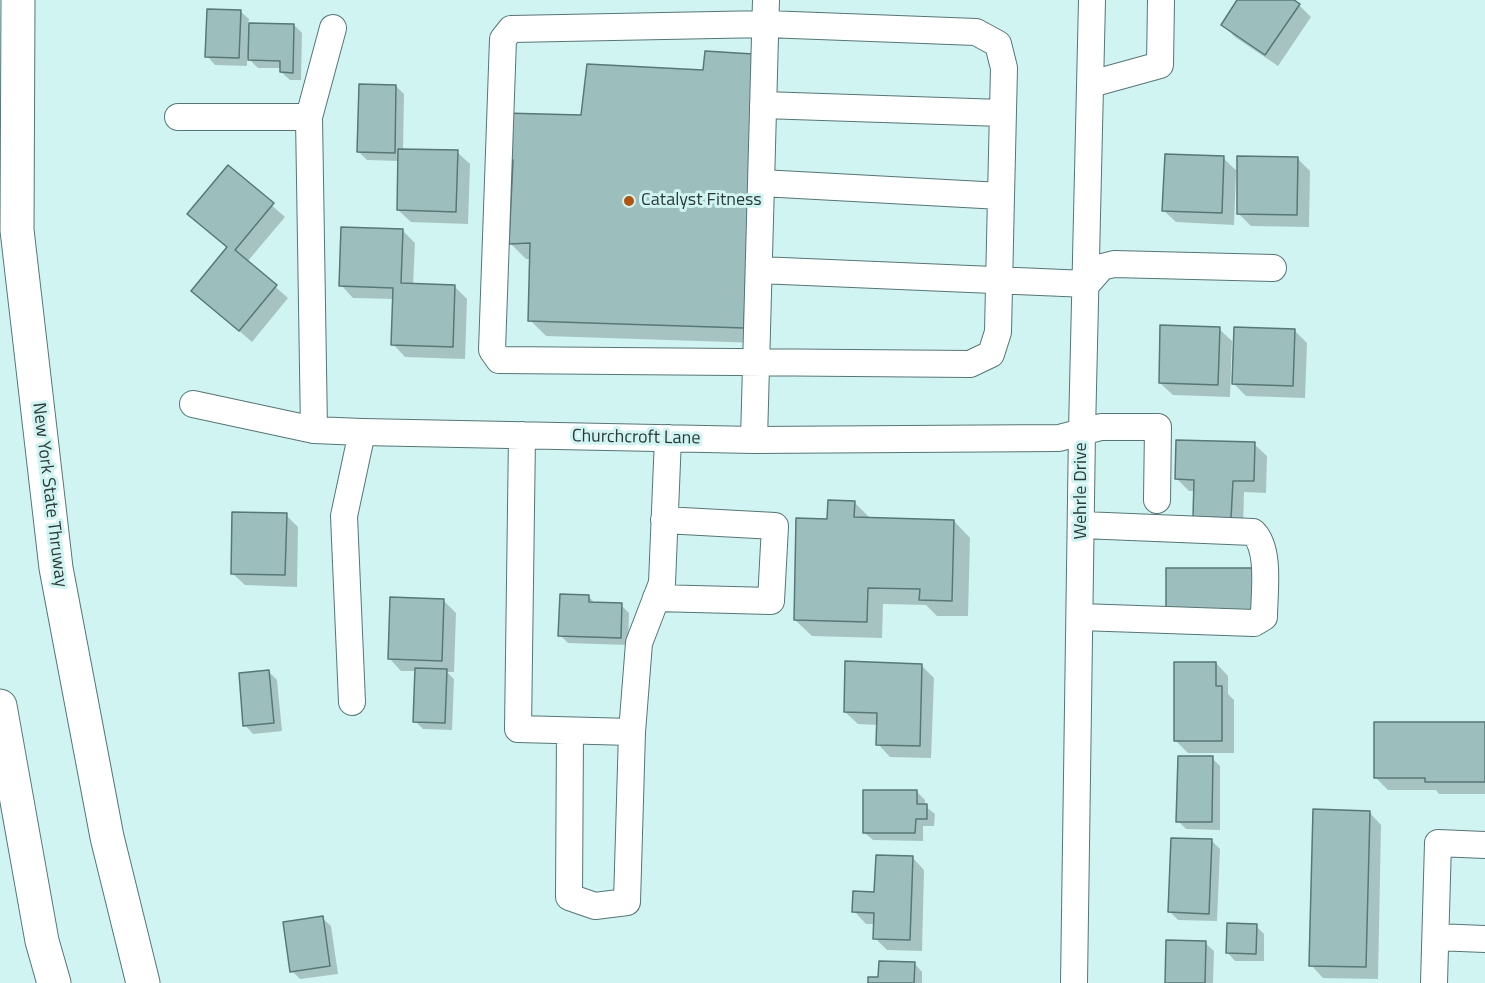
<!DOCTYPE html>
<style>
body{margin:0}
canvas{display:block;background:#cff4f2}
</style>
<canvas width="1485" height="983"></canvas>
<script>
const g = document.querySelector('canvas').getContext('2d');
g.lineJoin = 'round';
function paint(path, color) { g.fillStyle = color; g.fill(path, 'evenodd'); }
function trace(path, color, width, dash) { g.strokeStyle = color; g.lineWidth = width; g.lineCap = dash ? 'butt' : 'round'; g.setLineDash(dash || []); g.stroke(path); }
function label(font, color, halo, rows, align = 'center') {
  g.font = font + ' "Titillium Web",sans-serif'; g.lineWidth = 6; g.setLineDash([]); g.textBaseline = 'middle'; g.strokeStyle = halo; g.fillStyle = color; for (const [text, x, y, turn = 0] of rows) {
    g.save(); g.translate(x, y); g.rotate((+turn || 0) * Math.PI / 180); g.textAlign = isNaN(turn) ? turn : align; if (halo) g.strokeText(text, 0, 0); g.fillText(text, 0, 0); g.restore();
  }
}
paint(new Path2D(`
 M1239 0H1291L1299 5 1311 17 1278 66 1235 37 1223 25Z
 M240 11 249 19 248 24 294 25 302 33 301 80H290L281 72V68H258L247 57V66L215 65 207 56Z
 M706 53 759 343 546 336 530 320 531 259H526L510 243 514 173 500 159 583 117 705 72Z
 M396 86 404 94 403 150 457 152 470 164 468 224 411 222 398 210 399 161 367 160 359 152Z
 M1223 158 1238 172H1236L1234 225 1176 222 1163 210Z
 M1297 158 1310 171 1309 227 1251 226 1238 213Z
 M228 167 285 217 247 262 288 298 252 342 193 291 228 249 189 214Z
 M402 230 415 243 413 285 454 286 467 299 465 359 405 357 393 344 394 299 353 298 341 285Z
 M1219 329 1232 341 1230 397 1173 395 1160 383Z
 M1294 330 1307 343 1305 398 1246 396 1234 384Z
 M1254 444 1267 456 1266 493 1244 492 1243 530 1194 516 1195 491H1189L1176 478Z
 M854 502 871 519 954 521 970 538 968 616H937L926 605 883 604 882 638 812 636 795 620Z
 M286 515 298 527 297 587 245 585 232 573Z
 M589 597 596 604 621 605 629 613 628 645 568 643 560 635Z
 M443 600 456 613 454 672H447L454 679 452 730 423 729 415 721 417 671H401L389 658Z
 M1216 663 1228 676V694L1234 700V753H1188L1176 741Z
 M922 666 934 678 931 758 890 757 878 744V725L858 724 845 712Z
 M269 672 277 680 282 731 253 734 245 725Z
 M1485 724V794H1439L1436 790H1388L1376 778Z
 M1212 758 1220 766V830L1186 829 1178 821Z
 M917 792 925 800V806L935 814 934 826H923V841L873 840 864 832Z
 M1369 812 1381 825 1378 979 1323 978 1311 965Z
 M1212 841 1220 849 1217 921 1178 920 1170 912Z
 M912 857 924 870 922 951 887 950 875 938V924H866L854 911 876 894Z
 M322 918 331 926 338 974 300 979 292 971Z
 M1256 926 1264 934V961H1235L1227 952Z
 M1205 943 1214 951 1213 983H1166Z
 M914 963 922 972V983H869Z`), '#0003');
const building = new Path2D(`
 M1237 0H1294L1300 4 1265 55 1221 25Z
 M207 9 241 10 239 58 205 57Z
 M249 23 294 24 293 73 280 72V61L248 60Z
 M705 51 753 54 744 328 528 321 530 243 509 244 513 160 499 159 503 113 581 115 587 64 703 70Z
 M359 84 396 85 395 153 357 152Z
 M398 149 458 150 456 212 397 210Z
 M1165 154 1224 156 1222 213 1162 211Z
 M1237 156 1298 157 1297 215 1237 214Z
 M228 165 274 203 235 250 277 285 239 331 191 291 227 247 187 214Z
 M341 227 403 229 401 283 455 285 453 347 391 345 393 288 339 286Z
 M1160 325 1220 327 1218 385 1159 383Z
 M1234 327 1295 329 1293 386 1232 384Z
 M1176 440 1255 442 1254 481H1233L1231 518 1193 517 1194 480 1175 479Z
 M828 500 855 501 854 517 954 520 952 601 919 600 920 589 868 588 867 622 794 620 796 518 827 519Z
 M232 512 287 513 285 575 231 574Z
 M1166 568H1254V615L1166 616Z
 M560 594 589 595V602L622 603 621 638 558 636Z
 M390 597 444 599 442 661 388 659Z
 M845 661 922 664 920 746 876 745 877 713 844 712Z
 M1174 662H1216V686H1222V741H1174Z
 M415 668 447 669 445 723 413 722Z
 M269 670 274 723 243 726 239 673Z
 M1374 722H1485V782H1425V778H1374Z
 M1178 756H1213L1212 822H1176Z
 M863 790H917V804H927V819H916L915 833H863Z
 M1313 809 1370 811 1366 967 1309 966Z
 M1171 838 1212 839 1209 914 1168 912Z
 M876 855 913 856 910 940 873 939 874 913 852 912 853 891 874 892Z
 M323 916 330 966 290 972 283 922Z
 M1227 923 1257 924 1256 954 1226 953Z
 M1166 940 1206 941 1205 983H1165Z
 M879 961 915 962 914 983H868V977H878Z`);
paint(building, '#9cbfbd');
trace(building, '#577877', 1.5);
const minor = new Path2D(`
 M766 24 976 32 998 44 1004 68 1001 196 998 332 991 354 970 364 499 360 492 350 503 39 511 29Z
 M1091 84 1160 65 1161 0
 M763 105 1002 113
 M178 117H309
 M761 183 1001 196
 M759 270 1087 284 1102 267 1114 264 1273 268
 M193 404 314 430 362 432 754 440 1059 438 1101 427H1158L1157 500
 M314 430 309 117 333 28
 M522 435 518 729 632 732 639 643 662 583 668 438
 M754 440 766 0
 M656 598 771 601 775 526 664 520
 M1080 617 1254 623 1264 617C1264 594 1271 549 1253 532L1082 525
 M352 702 344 516 362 432
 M570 731 569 897 595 906 627 902 632 732
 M1436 937 1485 939
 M1074 983 1082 431 1092 0
 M1434 983 1438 843 1485 845`);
const highway = new Path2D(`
 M18 0 17 230 56 568 107 837 143 983
 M0 706 42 941 54 983`);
trace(minor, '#557675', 28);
trace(highway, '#557675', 35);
trace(minor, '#fff', 26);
trace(highway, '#fff', 33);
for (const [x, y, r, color] of [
 [629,201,6,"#b3530c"]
]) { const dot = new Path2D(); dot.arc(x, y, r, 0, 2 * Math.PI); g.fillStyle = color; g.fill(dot); trace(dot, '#cff4f2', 2); }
label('18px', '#2b3938', '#cff4f2', [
 ["Catalyst Fitness",641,201]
], 'left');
label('18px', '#2b3938', '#cff4f2', [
 ["Churchcroft Lane",636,438,1],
 ["Wehrle Drive",1082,491,-90],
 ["New York State Thruway",49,495,83]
]);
</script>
